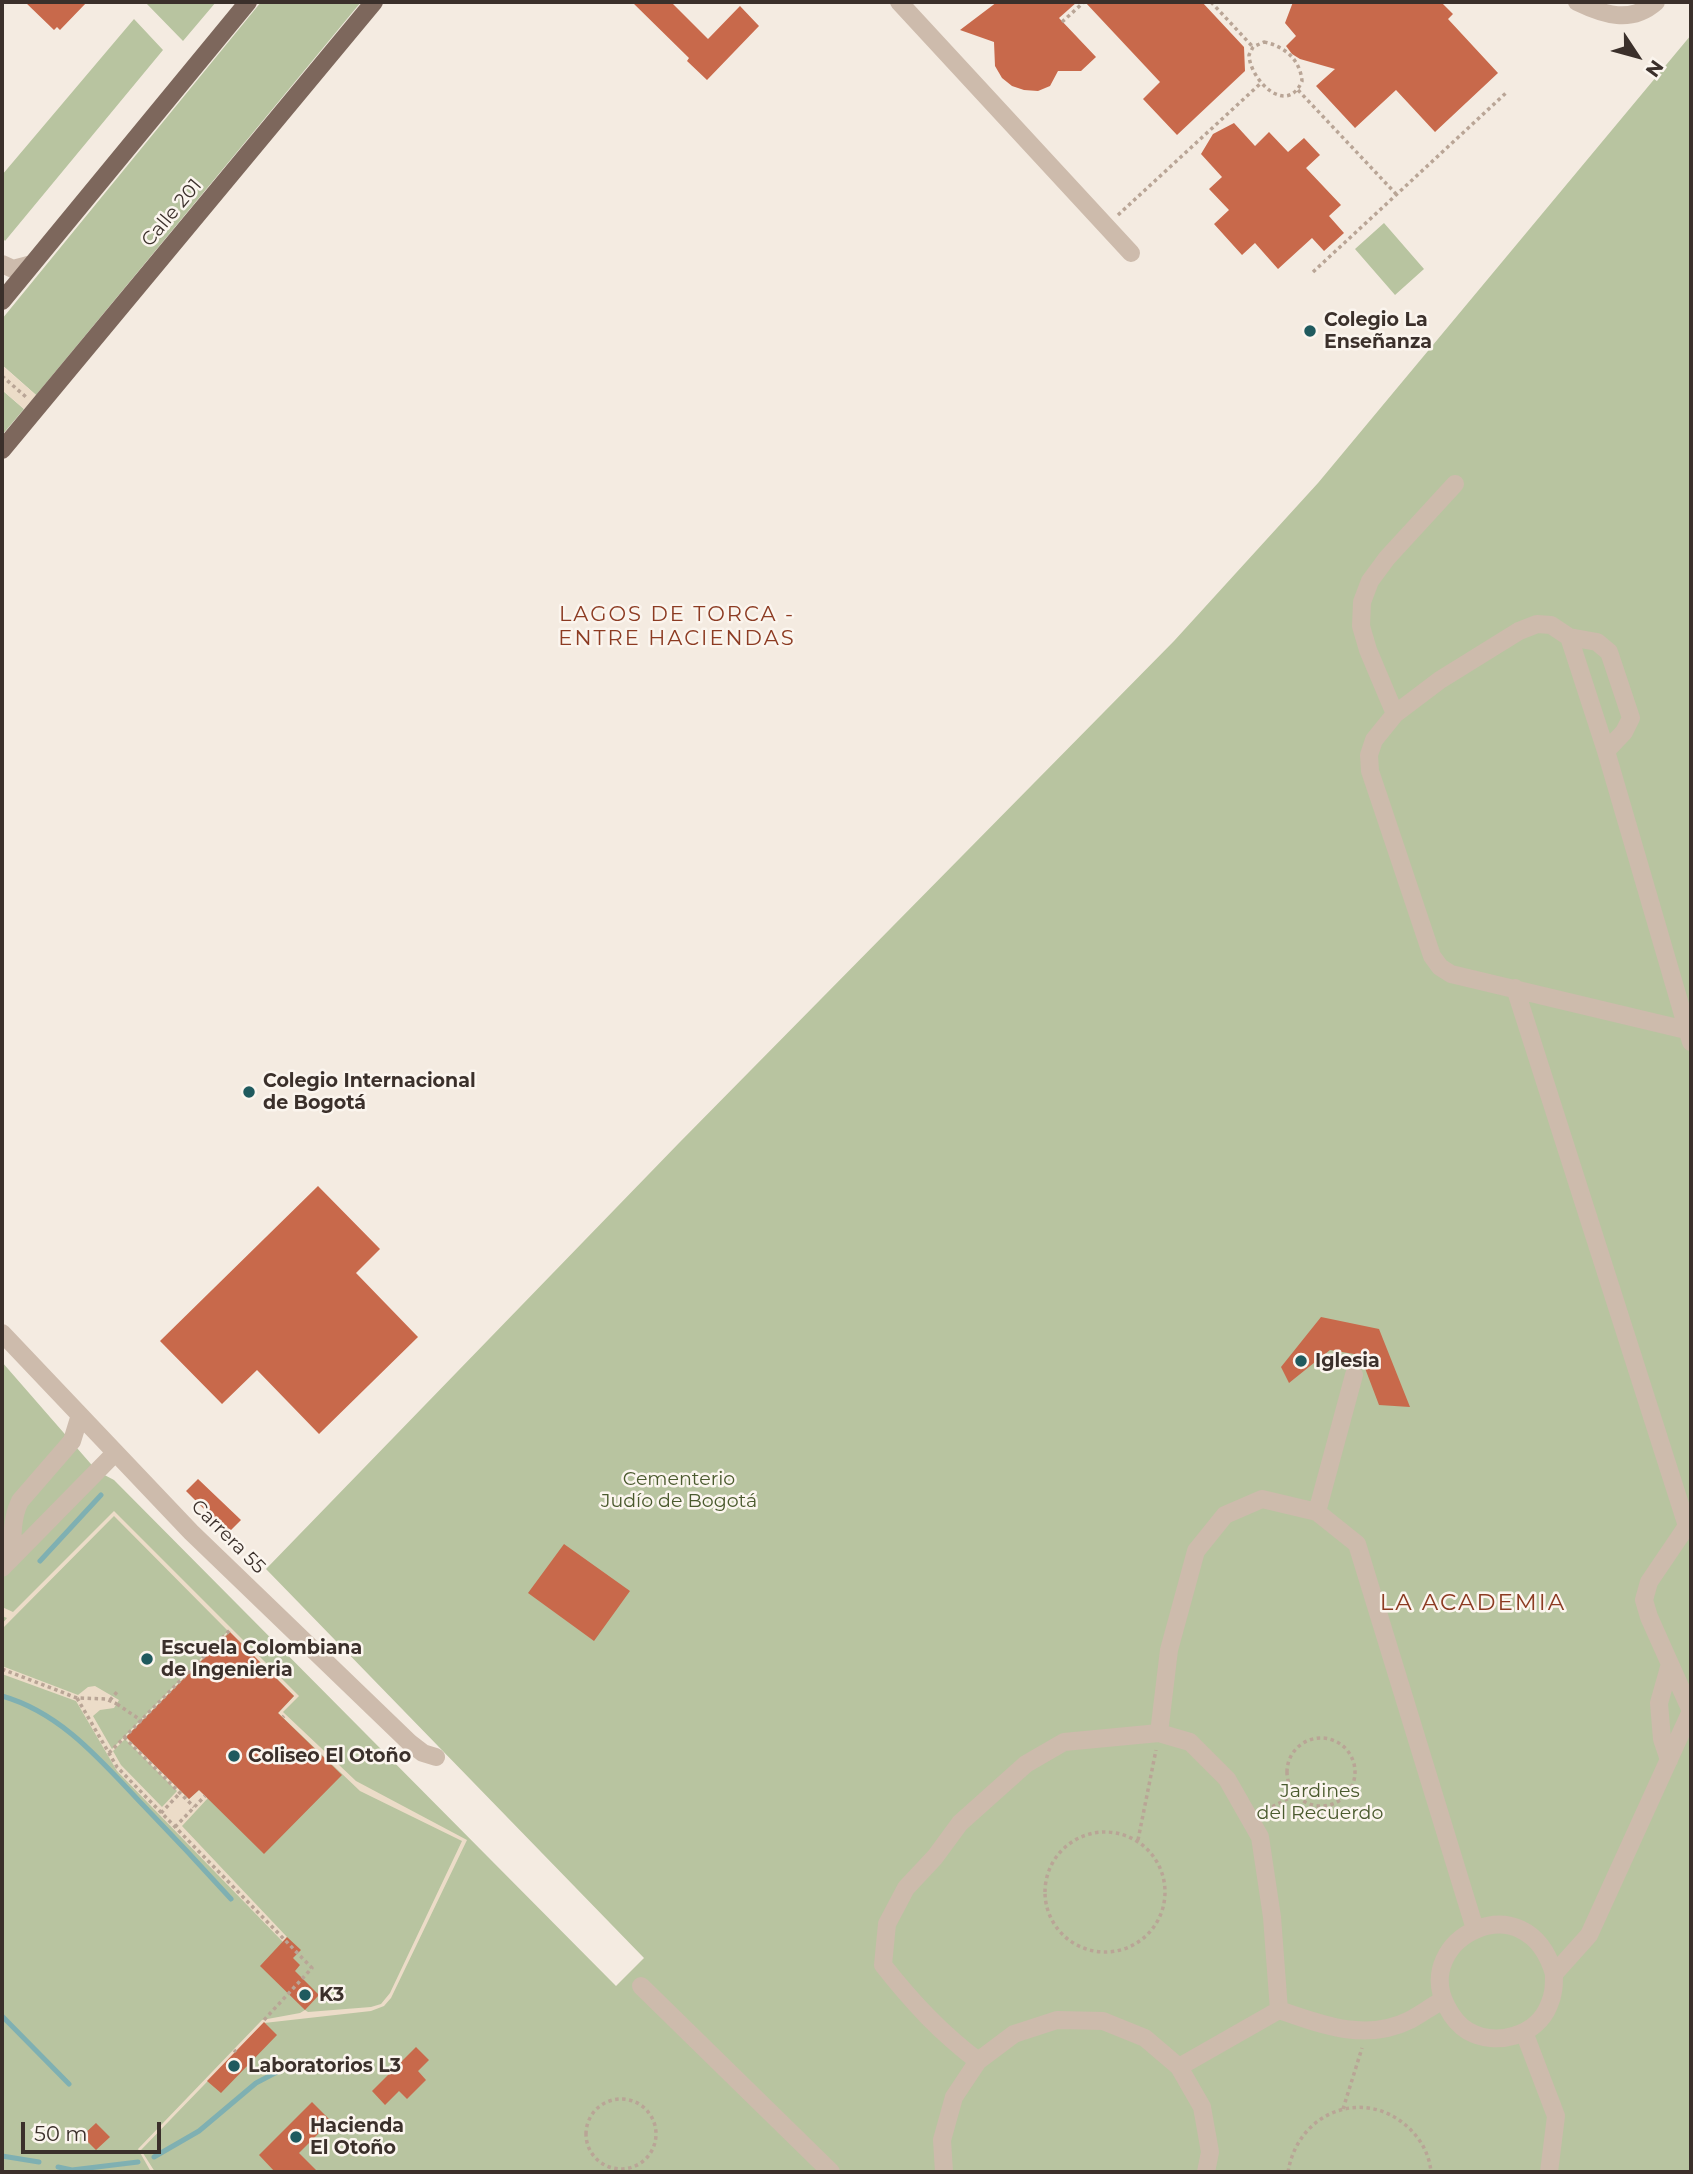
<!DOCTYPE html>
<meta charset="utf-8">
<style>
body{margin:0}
#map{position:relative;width:1693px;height:2174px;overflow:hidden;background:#f4ebe1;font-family:Montserrat,sans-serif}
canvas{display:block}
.frame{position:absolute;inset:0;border:4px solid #3b302b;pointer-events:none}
.north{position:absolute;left:1602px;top:21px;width:70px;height:70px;-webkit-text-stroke:5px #fbf5ee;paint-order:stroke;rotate:126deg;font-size:19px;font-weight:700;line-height:28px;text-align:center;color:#3b302b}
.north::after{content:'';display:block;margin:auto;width:24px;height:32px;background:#3b302b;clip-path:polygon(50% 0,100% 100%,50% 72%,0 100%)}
.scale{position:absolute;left:21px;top:2122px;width:140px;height:32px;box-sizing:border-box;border:4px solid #3b302b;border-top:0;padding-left:9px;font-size:21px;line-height:24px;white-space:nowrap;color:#3b302b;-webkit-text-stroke:5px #fbf5ee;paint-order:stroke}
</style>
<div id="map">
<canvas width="1693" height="2174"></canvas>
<div class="frame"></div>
<div class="north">N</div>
<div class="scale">50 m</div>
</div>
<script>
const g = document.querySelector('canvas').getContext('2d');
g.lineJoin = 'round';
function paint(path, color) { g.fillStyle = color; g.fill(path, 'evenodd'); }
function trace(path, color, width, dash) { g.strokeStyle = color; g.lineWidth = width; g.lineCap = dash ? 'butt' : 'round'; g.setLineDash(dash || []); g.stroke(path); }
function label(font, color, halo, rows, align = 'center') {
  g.font = font + ' Montserrat,sans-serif'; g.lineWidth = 5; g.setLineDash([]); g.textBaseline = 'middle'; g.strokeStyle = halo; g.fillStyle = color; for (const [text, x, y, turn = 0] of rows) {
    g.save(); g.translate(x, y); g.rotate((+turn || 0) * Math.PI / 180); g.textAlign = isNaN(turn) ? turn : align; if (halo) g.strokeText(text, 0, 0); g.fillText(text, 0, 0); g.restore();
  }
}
paint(new Path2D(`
 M145 2H216L183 41Z
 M261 2H361L36 395 2 365V319Z
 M134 19 163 50 5 241 2 237V175Z
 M1691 35V2172H2V1362L97 1471 114 1480 616 1986 644 1958 266 1569 679 1143 1174 641 1318 483Z
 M1384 223 1424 269 1395 295 1355 249Z
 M2 390 24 409 2 435Z`), '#b8c4a0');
paint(new Path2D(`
 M2 365 36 395 24 409 2 390Z
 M114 1511 299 1696 283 1712 356 1781 467 1840 391 1998 384 2006 371 2011 264 2023 141 2150 155 2172H151L138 2149 262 2020 300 2013 305 2010 308 2012 371 2007 381 2004 390 1993 462 1841 360 1791 278 1713 294 1696 229 1632 126 1737 189 1799 199 1790 208 1798 182 1826 287 1937 283 1942 117 1771 76 1701 2 1674V1666L78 1695 88 1687 95 1686 119 1700 114 1708 100 1710 93 1716 112 1749 228 1631 114 1516 2 1629V1624L7 1618 2 1616V1607L13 1612ZM125 1739 177 1791 162 1807 121 1765 113 1751Z`), '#ecdcc8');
trace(new Path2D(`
 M40 1561 101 1495
 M2 1696C62 1713 102 1762 143 1805 173 1836 202 1867 231 1899
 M2 2016 69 2084
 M2 2156 39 2162
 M154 2157 199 2131 256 2083 298 2061
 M58 2167 72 2170 138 2162`), '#7fb0b2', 5);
paint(new Path2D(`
 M25 2H87L60 30 57 27 54 30Z
 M632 2H671L708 39 740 6 759 26 707 80 687 61 689 58Z
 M997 2H1077L1059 18 1096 57 1081 71H1058L1050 86 1038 91 1024 90 1012 86 1002 78 995 66 994 42 960 30Z
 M1085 2H1202L1244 47 1245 71 1177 135 1143 99 1160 82Z
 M1293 2H1441L1453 14 1448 19 1498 73 1435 132 1396 90 1355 128 1316 86 1335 69 1300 59 1292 54 1286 46 1296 36 1285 23Z
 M1234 123 1255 146 1269 132 1288 152 1304 138 1320 155 1306 168 1341 205 1329 216 1344 233 1324 251 1312 238 1278 269 1255 243 1242 255 1214 224 1229 210 1209 189 1222 177 1201 154 1213 134Z
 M318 1186 380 1249 356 1273 418 1337 319 1434 257 1370 222 1404 160 1341Z
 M1321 1317 1379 1329 1410 1407 1379 1405 1360 1355 1330 1350 1289 1383 1281 1367Z
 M198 1479 241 1520 228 1533 186 1491Z
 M564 1544 630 1591 594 1641 528 1593Z
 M230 1632 294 1696 278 1713 342 1775 264 1854 199 1790 189 1799 126 1737Z
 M287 1937 301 1950 293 1958 300 1965 295 1971 319 1995 305 2010 260 1966Z
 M264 2022 277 2035 221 2093 207 2081Z
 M416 2047 429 2060 418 2071 426 2080 407 2099 399 2091 385 2105 372 2091Z
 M312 2102 331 2121 299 2153 318 2172H275L259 2155Z
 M96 2123 110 2137 96 2150 82 2136Z`), '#c8694b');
trace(new Path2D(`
 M1211 2 1253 47
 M1062 22 1084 2
 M1264 42C1284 46 1300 59 1302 81 1287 117 1250 80 1249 55L1253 47Z
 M1298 90 1397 195
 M1118 215 1261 83
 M1313 272 1507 92
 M2 376 26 397
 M2 1669 77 1698 106 1699 117 1704
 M77 1698 117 1767 312 1968 264 2020
 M110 1700 117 1692
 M283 1717 284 1716
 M124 1737 194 1807
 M1287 1772a34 34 0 1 1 68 0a34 34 0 1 1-68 0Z
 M109 1753 230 1630
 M1266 1810 1295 1795
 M161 1813 180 1793
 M175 1827 205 1796
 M1045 1892a60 60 0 1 1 120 0a60 60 0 1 1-120 0Z
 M1138 1840 1156 1750
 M234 2050 236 2052
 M586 2134a35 35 0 1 1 70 0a35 35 0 1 1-70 0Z
 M1343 2109 1362 2048
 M1288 2172C1299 2106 1375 2084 1417 2137 1425 2147 1430 2160 1431 2172`), '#b9a596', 3.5, [3.5, 3.5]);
trace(new Path2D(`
 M899 2 1131 253
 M1577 2C1604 15 1631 24 1656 2
 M2 264 13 269 32 264
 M1569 637 1606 751 1691 1042
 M1395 714 1368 650 1361 626 1362 602 1370 581 1387 558 1455 484
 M1606 751 1624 732 1631 718 1609 652 1597 642 1569 637 1551 625 1537 624 1519 631 1440 680 1395 714 1374 740 1369 755 1370 771 1432 956 1440 967 1451 974 1686 1030
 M1515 988 1687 1526
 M2 1333 191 1532 410 1743 423 1753 436 1757
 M1317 1512 1354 1375
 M1691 1520 1649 1582 1644 1600 1649 1617 1691 1711
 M13 1554C12 1535 12 1517 20 1501L72 1441 80 1415
 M2 1568 115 1453
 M1159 1733 1169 1650 1196 1551 1225 1515 1262 1499 1317 1512 1357 1544 1475 1929
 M1669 1760 1662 1739 1659 1703 1670 1664
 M1554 1974C1527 1879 1410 1939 1447 2007 1452 2017 1458 2025 1468 2031 1496 2047 1537 2036 1549 2005 1554 1994 1554 1985 1554 1974L1589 1935 1691 1711
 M641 1986 831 2172
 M1524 2032 1556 2116 1549 2172
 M978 2061C940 2032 913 2003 883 1965L887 1924 906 1888 935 1857 960 1823 1026 1764 1064 1742 1159 1733 1190 1742 1227 1779 1260 1837 1272 1917 1279 2010
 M1179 2067 1279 2010C1322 2025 1366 2042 1410 2020 1421 2014 1432 2006 1443 2000
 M944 2172 942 2140 954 2097 978 2061 1014 2034 1057 2020 1103 2021 1145 2038 1179 2067 1202 2107 1210 2152 1206 2172`), '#cdbbac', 18);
trace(new Path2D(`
 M2 301 248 2
 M2 450 374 2`), '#7d675c', 18);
trace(new Path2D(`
 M117 1704 142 1721`), '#b9a596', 3.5, [3.5, 3.5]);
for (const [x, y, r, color] of [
 [1310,331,7,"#1f5a5e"],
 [249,1092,7,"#1f5a5e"],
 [1301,1361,7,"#1f5a5e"],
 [147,1659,7,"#1f5a5e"],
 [234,1756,7,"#1f5a5e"],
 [305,1995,7,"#1f5a5e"],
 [234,2066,7,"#1f5a5e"],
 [296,2137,7,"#1f5a5e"]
]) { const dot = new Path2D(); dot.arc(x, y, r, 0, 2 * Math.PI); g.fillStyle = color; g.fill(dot); trace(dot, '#fbf5ee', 2.5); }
label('19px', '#3b302b', '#fbf5ee', [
 ["Calle 201",172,213,-50],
 ["Carrera 55",228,1537,45]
]);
label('bold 19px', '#3b302b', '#fbf5ee', [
 ["Colegio La",1324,320],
 ["Enseñanza",1324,342],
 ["Colegio Internacional",263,1081],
 ["de Bogotá",263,1103],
 ["Iglesia",1315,1361],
 ["Escuela Colombiana",161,1648],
 ["de Ingenieria",161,1670],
 ["Coliseo El Otoño",248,1756],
 ["K3",319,1995],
 ["Laboratorios L3",248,2066],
 ["Hacienda",310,2126],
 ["El Otoño",310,2148]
], 'left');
label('19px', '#4a5a2e', '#fbf5ee', [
 ["Cementerio",679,1479],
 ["Judío de Bogotá",679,1501],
 ["Jardines",1320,1791],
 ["del Recuerdo",1320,1813]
]);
g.letterSpacing = '2px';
label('21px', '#8c3b22', '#fbf5ee', [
 ["LAGOS DE TORCA -",677,615],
 ["ENTRE HACIENDAS",677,639]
]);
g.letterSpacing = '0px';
g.letterSpacing = '2px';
label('23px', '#8c3b22', '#fbf5ee', [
 ["LA ACADEMIA",1473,1603]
]);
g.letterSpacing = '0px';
</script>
